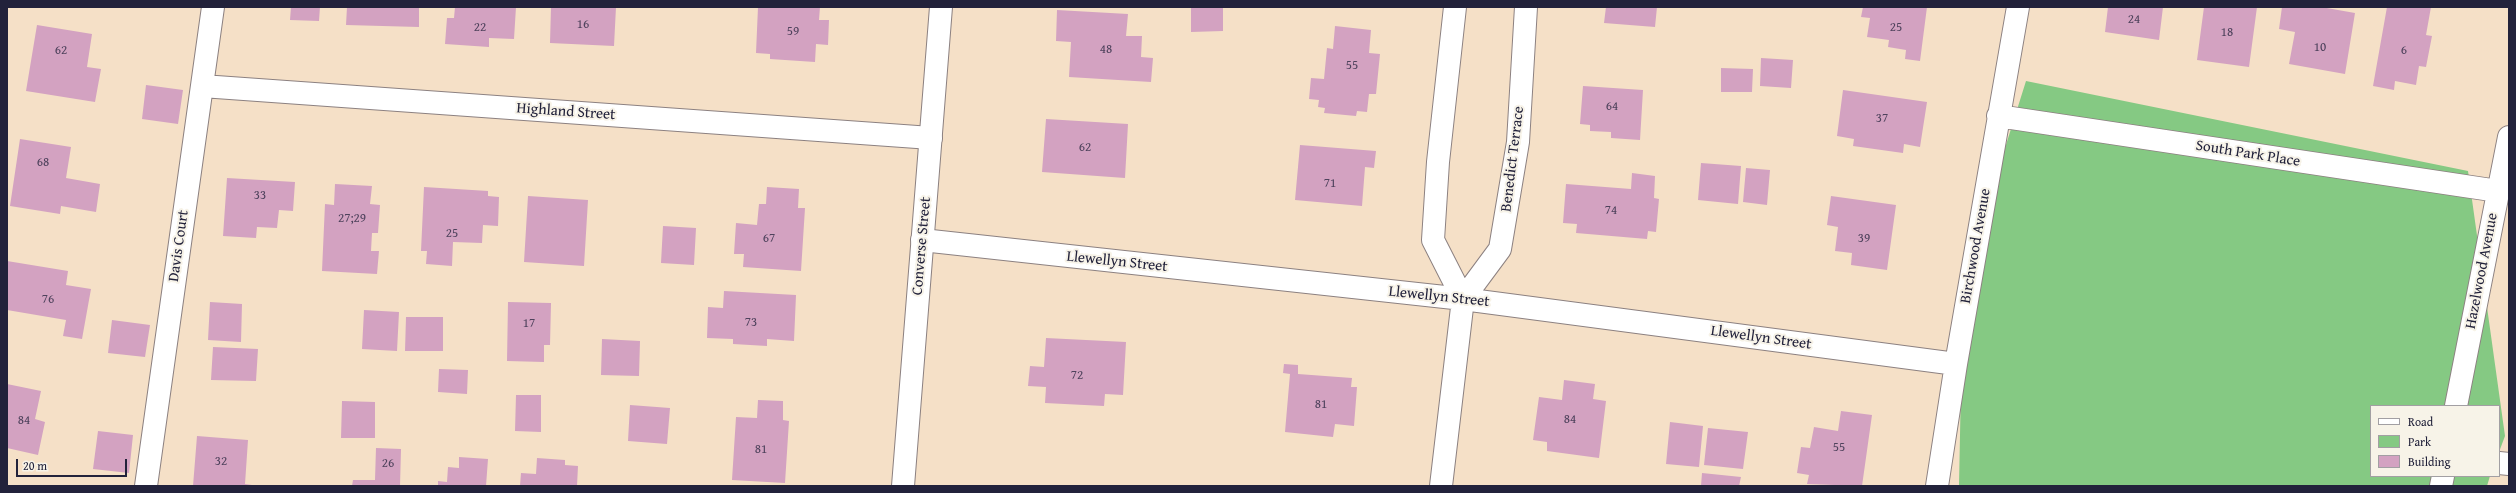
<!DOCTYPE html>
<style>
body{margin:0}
#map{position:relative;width:2516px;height:493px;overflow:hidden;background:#f5e0c7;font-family:"Gentium Book Plus",serif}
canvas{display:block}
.frame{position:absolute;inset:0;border:8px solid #22223b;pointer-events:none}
.legend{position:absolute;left:2370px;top:405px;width:130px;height:72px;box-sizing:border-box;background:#f7f3e8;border:1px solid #a29fa3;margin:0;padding:5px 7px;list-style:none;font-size:12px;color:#22223b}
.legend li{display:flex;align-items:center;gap:8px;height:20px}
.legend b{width:20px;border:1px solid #a29fa3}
.scale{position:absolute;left:16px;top:459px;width:111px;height:18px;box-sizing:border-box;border:2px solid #22223b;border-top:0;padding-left:5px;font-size:12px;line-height:14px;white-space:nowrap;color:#22223b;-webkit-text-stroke:3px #f7f3e8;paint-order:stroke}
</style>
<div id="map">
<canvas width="2516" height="493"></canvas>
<div class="frame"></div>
<ul class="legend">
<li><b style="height:5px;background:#fff"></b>Road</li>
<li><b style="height:11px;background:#85c983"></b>Park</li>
<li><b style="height:11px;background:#d3a2c1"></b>Building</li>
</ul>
<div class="scale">20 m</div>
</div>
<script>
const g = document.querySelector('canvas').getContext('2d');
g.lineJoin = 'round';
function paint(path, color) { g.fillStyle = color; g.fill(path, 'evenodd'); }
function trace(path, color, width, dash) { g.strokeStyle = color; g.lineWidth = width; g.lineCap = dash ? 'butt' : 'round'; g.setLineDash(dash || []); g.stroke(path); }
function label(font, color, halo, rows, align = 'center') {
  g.font = font + ' "Gentium Book Plus",serif'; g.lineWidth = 4; g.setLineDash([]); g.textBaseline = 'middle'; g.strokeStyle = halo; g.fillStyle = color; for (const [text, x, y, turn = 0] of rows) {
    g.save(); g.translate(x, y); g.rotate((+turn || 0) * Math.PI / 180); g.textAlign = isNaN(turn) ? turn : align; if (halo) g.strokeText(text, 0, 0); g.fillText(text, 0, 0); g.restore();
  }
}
paint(new Path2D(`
 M2026 81 2468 171 2505 436 2499 452V406H2371V476H2490L2487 486H1959L1963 282Z`), '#85c983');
paint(new Path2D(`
 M291 7H320L319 21 290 20Z
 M347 7H419V27L346 25Z
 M455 7H516L514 39 489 38V47L445 44 447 18H454Z
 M551 7H616L614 46 550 43Z
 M758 7H820L819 20H829L828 45 816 44 815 62 770 59V54L756 53Z
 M1191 7H1223V31L1191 32Z
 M1606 7H1657L1655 27 1604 23Z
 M1863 7H1927L1920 61 1905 59 1906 50 1888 47 1889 40 1867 37 1870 18 1861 17Z
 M2108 7H2163L2159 40 2105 32Z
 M2204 7H2257L2249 67 2197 60Z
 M2282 7H2321L2355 13 2345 74 2289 64 2295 32 2279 29Z
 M2387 7H2431L2426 35 2432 36 2426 67 2419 66 2416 85 2395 81 2394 90 2373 86Z
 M1057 10 1128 14 1126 36H1142L1141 57 1153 58 1151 82 1069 77 1071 42 1056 41Z
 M37 25 92 34 87 67 101 69 95 102 26 91Z
 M1335 26 1371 30 1369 53 1380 54 1376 94H1369L1367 112 1357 111 1356 116 1324 113 1325 108 1318 107 1319 100 1309 99 1311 78 1324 79 1327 48 1333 49Z
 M1761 58 1793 60 1791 88 1760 86Z
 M1721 68 1753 69 1752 92H1721Z
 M146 85 183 90 178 124 142 119Z
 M1583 86 1643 90 1640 140 1611 138V132L1590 131V125L1580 124Z
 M1843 90 1927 102 1920 147 1904 144 1903 153 1853 146 1854 139 1837 136Z
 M1046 119 1128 124 1125 178 1042 172Z
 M20 139 71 147 66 178 100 184 96 212 61 206 60 214 10 206Z
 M1300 145 1376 151 1374 168 1365 167 1362 206 1295 200Z
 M1701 163 1741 166 1738 204 1698 200Z
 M1746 168 1770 170 1767 205 1743 202Z
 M1632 173 1655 176 1654 198 1659 199 1656 232 1648 231 1647 239 1576 233 1577 224 1563 223 1566 184 1631 189Z
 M227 178 295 182 293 211 279 210 277 228 257 227 256 238 223 236Z
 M335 184 372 186 370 204 380 205 378 233H372L371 251H379L377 274 322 271 325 204 334 205Z
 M424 187 488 191V196L499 197 498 226 483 225 482 243 453 242 452 266 426 264 427 251H421Z
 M767 187 799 189 798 208H805L801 271 743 267 744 254H734L736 223 757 225 759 204H766Z
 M528 196 588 200 584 266 524 262Z
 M1831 196 1896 205 1887 270 1851 265 1852 253 1835 251 1838 227 1827 225Z
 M663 226 696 228 694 265 661 263Z
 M7 261 68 271 66 285 91 289 82 339 63 336 66 320 7 310Z
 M724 291 796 295 794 341 767 339V346L733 344V339L707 338 708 307 723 308Z
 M210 302 242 304 241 342 208 340Z
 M508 302 551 303 550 345H544V362L507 361Z
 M364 310 399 312 397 351 362 349Z
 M406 317H443V351H405Z
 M112 320 150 325 145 357 108 353Z
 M1046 338 1126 342 1123 395 1105 394 1104 406 1045 403 1046 387 1028 386 1030 366 1044 367Z
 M602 339 640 341 639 376 601 375Z
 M213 347 258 349 256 381 211 380Z
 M1284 364 1298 365V374L1352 378 1351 387H1357L1354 426 1335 424 1333 437 1285 432 1290 374 1283 373Z
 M439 369 468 370 467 394 438 392Z
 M1564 380 1595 384 1593 399 1606 401 1599 458 1547 451V442L1533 440 1539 397 1562 400Z
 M7 384 41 391 35 419 45 422 38 455 7 448Z
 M516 395H541V432L515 431Z
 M758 400 783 401V420L789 421 785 483 732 480 736 417 757 418Z
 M342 401 375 402V438H341Z
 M630 405 670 408 667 444 628 441Z
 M1841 411 1872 415 1862 486 1807 484 1809 475 1797 473 1801 447 1810 448 1814 427 1838 431Z
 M1670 422 1703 426 1699 467 1666 464Z
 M1708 428 1748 432 1743 469 1704 465Z
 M98 431 133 435 129 473 93 469Z
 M197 436 248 440 245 484 259 486H193Z
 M376 448 401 449 400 486H352L353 480H375Z
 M459 457 488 459 486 486H438V481L447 482 448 467 459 468Z
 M537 458 565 460V465L578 466 577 486H520L521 473 536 474Z
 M1702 473 1741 477 1739 486H1701Z`), '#d3a2c1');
const minor = new Path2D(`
 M1455 7 1438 162 1433 240 1463 299
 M202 86 931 138
 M1998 116 2498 191
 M922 240 1463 299 1956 364
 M2456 406 2509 137
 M2499 463 2509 464
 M146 486 213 7
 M1441 486 1463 299 1500 249 1518 142 1526 7
 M1937 486 1956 364 2018 7
 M2441 486 2443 476`);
const secondary = new Path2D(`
 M903 486 941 7`);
trace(minor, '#8c8181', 24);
trace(secondary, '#8c8181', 24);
trace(minor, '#fff', 22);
trace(secondary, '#fff', 22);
label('13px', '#4e425c', null, [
 ["24",2134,20],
 ["16",583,25],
 ["22",480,28],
 ["25",1896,28],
 ["59",793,32],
 ["18",2227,33],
 ["10",2320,48],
 ["48",1106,50],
 ["62",61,51],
 ["6",2404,51],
 ["55",1352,66],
 ["64",1612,107],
 ["37",1882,119],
 ["62",1085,148],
 ["68",43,163],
 ["71",1330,184],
 ["33",260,196],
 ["74",1611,211],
 ["27;29",352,219],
 ["25",452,234],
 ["67",769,239],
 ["39",1864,239],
 ["76",48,300],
 ["73",751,323],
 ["17",529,324],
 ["72",1077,376],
 ["81",1321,405],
 ["84",1570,420],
 ["84",24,421],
 ["55",1839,448],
 ["81",761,450],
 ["32",221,462],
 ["26",388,464]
]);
label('15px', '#22223b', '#f7f3e8', [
 ["Highland Street",566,112,4],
 ["South Park Place",2248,154,9],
 ["Benedict Terrace",1513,159,-83],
 ["Davis Court",179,246,-82],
 ["Converse Street",922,246,-85],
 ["Birchwood Avenue",1976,246,-80],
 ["Llewellyn Street",1117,262,6],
 ["Hazelwood Avenue",2482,271,-79],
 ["Llewellyn Street",1439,297,6],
 ["Llewellyn Street",1761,338,8]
]);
</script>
